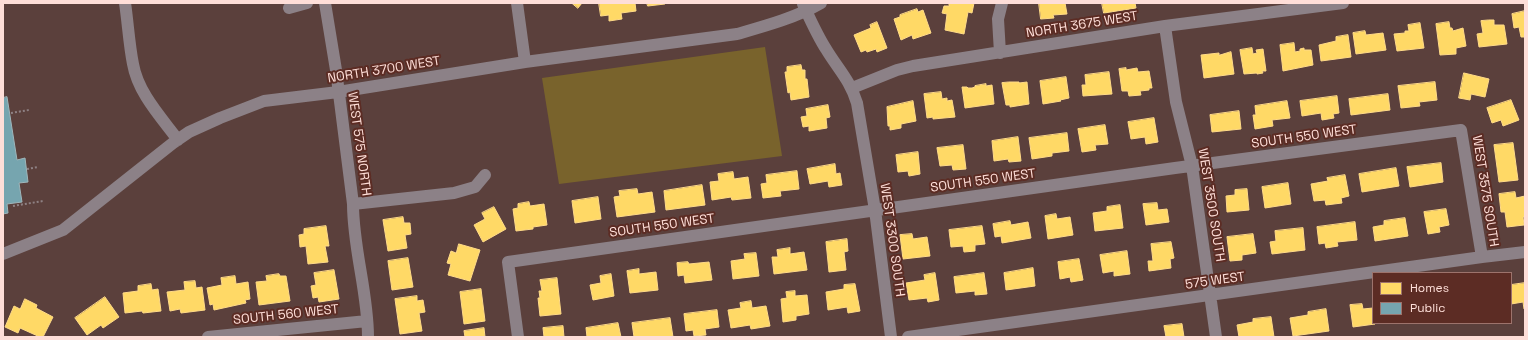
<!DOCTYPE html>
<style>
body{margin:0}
#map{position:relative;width:1528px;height:340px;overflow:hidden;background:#5b403c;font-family:"Space Grotesk",sans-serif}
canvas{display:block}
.frame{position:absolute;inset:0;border:4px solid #feded8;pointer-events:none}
.legend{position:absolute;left:1372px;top:272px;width:140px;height:52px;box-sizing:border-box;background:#5c2c24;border:1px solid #9d736c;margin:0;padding:5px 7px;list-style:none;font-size:12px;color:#feded8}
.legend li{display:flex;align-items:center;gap:8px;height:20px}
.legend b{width:20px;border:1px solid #9d736c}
</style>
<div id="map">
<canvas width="1528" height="340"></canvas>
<div class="frame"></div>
<ul class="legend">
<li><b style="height:11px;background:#ffd966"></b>Homes</li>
<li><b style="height:11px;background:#76a5af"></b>Public</li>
</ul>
</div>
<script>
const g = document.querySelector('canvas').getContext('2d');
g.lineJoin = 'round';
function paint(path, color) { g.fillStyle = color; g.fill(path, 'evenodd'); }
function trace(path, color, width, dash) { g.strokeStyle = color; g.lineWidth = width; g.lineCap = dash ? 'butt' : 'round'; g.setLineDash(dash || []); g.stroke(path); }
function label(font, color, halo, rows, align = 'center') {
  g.font = font + ' "Space Grotesk",sans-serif'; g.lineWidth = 4; g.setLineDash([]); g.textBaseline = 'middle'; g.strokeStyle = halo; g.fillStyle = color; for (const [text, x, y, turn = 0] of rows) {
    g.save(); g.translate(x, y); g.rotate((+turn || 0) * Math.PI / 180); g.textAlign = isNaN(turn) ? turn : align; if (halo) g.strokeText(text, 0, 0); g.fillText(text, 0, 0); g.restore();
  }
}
paint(new Path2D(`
 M765 47 782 156 559 184 542 78Z`), '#79632c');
const homes = new Path2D(`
 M572 3H582L578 8Z
 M599 3H635L636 11 621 13 622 19 609 21V15L601 16Z
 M647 3H665V4L648 6Z
 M949 3H974L972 13 968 12 964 34 945 30 947 14 942 13 944 6H949Z
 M1039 3H1065L1067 14 1053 15 1054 18 1041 19Z
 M1102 3H1135L1136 8 1104 13Z
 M917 9 918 12 923 10 931 33 913 39 912 35 901 40 894 19 900 17V15Z
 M1525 11V37H1521L1519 27 1514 28 1512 14Z
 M1489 20H1494V25H1504L1507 44 1479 47 1477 34 1483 33 1481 21Z
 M877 22 887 48 877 52 876 49 867 52 866 50 861 52 854 35 871 28 870 25Z
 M1449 22 1450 28H1452L1453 31 1463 28 1466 46 1456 48V54L1440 55 1436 24Z
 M1420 23 1424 48 1397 51 1394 34 1405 33V31H1409L1408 25Z
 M1365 31 1366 35 1383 33 1386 50 1356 54 1353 33Z
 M1348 35 1351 57 1321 61 1319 45 1336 41V37Z
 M1294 43 1295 52 1300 51V49L1304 48V50H1311L1313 65 1283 71 1280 45Z
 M1252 48 1253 54 1257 53 1256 50 1263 49 1266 71H1262L1263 73 1257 74V73L1244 74 1240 50Z
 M1231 52 1234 74 1204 78 1201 55 1219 53V55Z
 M801 65 802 70H805V79H807L809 97 791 100 790 92 788 93 785 72H787V67Z
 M1126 68V70L1137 68 1138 72 1149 71 1152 88H1149V90L1140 91 1141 95 1129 96 1128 91H1122L1119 69Z
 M1109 72 1112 94 1083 96 1082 85H1086L1085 75Z
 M1464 73 1489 79 1485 97 1471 94 1470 100 1459 98Z
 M1066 77 1069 98 1060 100 1061 101 1043 104 1040 81Z
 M1009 82H1019V83L1027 82 1029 104 1010 107V105H1006L1002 83Z
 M1435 82 1437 100 1419 102 1420 106 1401 108 1398 86Z
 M986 84V86L992 85 994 104 965 108 962 87H967L968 88H972L975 87V86Z
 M941 92 942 99 947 98V101L952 100 955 117 933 119V117L927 118 924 94Z
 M1388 94 1390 110 1351 115 1349 99Z
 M1337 96 1339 113 1333 114 1334 118 1322 120 1321 113 1302 116 1300 101Z
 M1511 100 1519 120 1503 126 1501 120 1492 123 1487 108Z
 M913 101 916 121 901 124V128L890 130V126H888L887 107Z
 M1287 101 1290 118 1272 120 1273 126 1255 129 1253 115H1256L1255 106Z
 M828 105 830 117 826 118 827 128 809 131V126L803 127 801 117 807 116 806 109Z
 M1239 111 1241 129 1212 132 1210 115Z
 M1154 118 1158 142 1146 144 1145 137 1131 139 1128 122Z
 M1105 125 1108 144 1095 145 1096 150 1082 152 1078 129Z
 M1067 133 1069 151 1052 153V156L1032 159 1029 138Z
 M1018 137 1021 161 1009 162 1008 159 994 161 992 141Z
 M1513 143 1518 180 1499 182 1494 145Z
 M963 145 966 169 953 170 952 165 940 166 937 148Z
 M918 152 920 174 909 176 908 171 898 172 896 155Z
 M1441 163 1443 182 1410 187 1407 167Z
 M835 164 836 174 840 173 842 185 829 187 828 181 810 184 807 169Z
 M1396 168 1399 186 1362 192 1359 174Z
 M797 171 799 189 780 191 781 196 763 198 761 184 767 183 766 175Z
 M733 172 734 179 748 177 751 198 732 200 731 197 712 200 710 182 719 181 718 174Z
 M1345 175 1349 196 1341 198 1342 203 1326 205 1325 200 1314 201 1311 184 1328 181 1327 178Z
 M1288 183 1291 204 1265 208 1262 187Z
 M702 185 705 205 666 210 664 191Z
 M637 189 638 194 652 192 655 212 617 217 614 197 620 196 619 191Z
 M1247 189 1249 210 1227 212 1226 196 1235 195V190Z
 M1515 192 1516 198 1525 196V217H1523L1524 225 1507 227 1505 212H1501L1499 194Z
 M598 197 601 219 575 223 572 201Z
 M529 202 530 206 544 204 547 225 533 227V229L516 231 513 209 518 208V204Z
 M1157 203 1158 210 1167 209 1169 222 1146 225 1143 204Z
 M1120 205 1123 228 1095 231 1093 213 1107 211V207Z
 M494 207 506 229 483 242 474 225 485 219 482 213Z
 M1446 209 1449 225 1439 227 1440 232 1428 234 1424 212Z
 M1056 214 1057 219 1070 217 1073 235 1048 239 1045 216Z
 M403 217 404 223H410L411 234 405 235 407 248 388 251 383 220Z
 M1405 218 1408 236 1375 241 1373 227 1384 225V221Z
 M1010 221 1011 225 1028 222 1031 238 1002 243 1001 236 995 237 993 224Z
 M1355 222 1357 240 1337 242 1338 246 1326 248 1325 243 1319 244 1317 227Z
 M326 226 329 246H325L328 262 308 264 306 246 300 247 299 235 304 234V229Z
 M982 226 985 244 975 245V251L964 252 963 246 951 247 949 230Z
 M1303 228 1305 250 1272 254 1270 242 1276 241 1275 231Z
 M912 234 913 239 927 237 930 256 903 259 900 235Z
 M1253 234 1256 253 1242 255V260L1230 261 1227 237Z
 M847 239 848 251 844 252 846 270 829 272 826 242Z
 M1171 242 1174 258 1170 259 1171 268 1149 271 1148 261H1153L1151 244Z
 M459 244 480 250 470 281 448 275 451 264 447 263 451 251 456 253Z
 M790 248V254L804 252 807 270 774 274 772 257H778L777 250Z
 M1127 251 1130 274 1114 276V271L1103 273 1100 255Z
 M756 253 759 276 733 279 731 261 745 259 744 254Z
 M408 258 413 287 392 290 388 261Z
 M1079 259 1083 280 1071 282 1070 277 1060 279 1058 262Z
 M688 262 689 264 709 262 712 280 685 283 684 275 678 276 677 263Z
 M1033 268 1035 286 1006 290 1004 273Z
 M639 269V274L656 272 658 290 630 293 627 271Z
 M334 270 339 299 319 302 318 297 313 298 311 286 316 285 314 273Z
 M935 273 939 300 928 302 927 298 909 300 906 283 925 280 924 275Z
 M984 273 987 294 975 295V291L956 293 954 277Z
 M279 274 280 276H286L290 301 259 305 256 282 267 281 266 276Z
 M611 274 614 296 593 300 590 285 601 283 600 276Z
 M235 276 236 284 248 282 250 299 245 300 246 303 214 310 213 304 210 305 207 288 222 285 221 278Z
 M557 278 561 314 540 316 538 298H540L539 291H542L540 280Z
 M195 281 196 288 202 287 205 310 181 313 180 309 170 311 167 292 185 290 184 282Z
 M1525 283V309H1524L1523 302 1511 304V285Z
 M151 284 152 290 158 289 161 311 143 313 142 311 125 313 123 293 138 291V286Z
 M855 284 860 311 848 313 847 307 828 310 826 292 844 289V285Z
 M481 289 485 321 464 324 460 292Z
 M795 291V296L807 295 809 314 796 316V320L783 322 781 299 787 298 786 292Z
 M417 296V301L423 300 425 312 419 313 422 331 400 334 395 299Z
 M105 297 119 317 103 328 101 325 87 335 75 318Z
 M25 299 37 305 36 308 53 317 43 337H40L20 328 18 333 5 327 14 306 20 309Z
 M751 301 752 308 766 306 770 326 751 329 750 325 731 328 728 310 741 308 740 303Z
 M1362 304 1363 309 1373 308V323L1375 324 1353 327 1350 305Z
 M1326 309 1329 331 1293 336 1290 318 1308 315V312Z
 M717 310 719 327 705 329 706 335 694 336 693 330 686 331 684 314Z
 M1271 317 1274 337H1239L1237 325 1253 322V319Z
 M670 318 673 337H634L632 323Z
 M618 323 621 337H587L586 328Z
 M1182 324 1184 337H1166L1164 326Z
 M563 326 564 337H544L543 328Z
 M484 328 485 337H465L464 331Z`);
paint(homes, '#ffd966');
trace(homes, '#ffda88', 1);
const public = new Path2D(`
 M7 97 17 160 25 158 28 182 19 183 22 202 7 204 8 213 3 214V98Z`);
paint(public, '#76a5af');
trace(public, '#9fb6bb', 1);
trace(new Path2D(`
 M11 113 29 110
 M27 169 38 167
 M13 206 43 201`), '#8e8083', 2, [2, 2]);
trace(new Path2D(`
 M125 3C128 23 129 44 133 64 138 93 161 117 178 140
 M325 3 336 70 353 204C353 249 368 292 368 337
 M517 3 525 62
 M803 4C810 19 817 35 826 49 838 69 850 80 857 103L875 210 891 337
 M289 8 307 3
 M1165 26 1176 102 1192 166 1216 337
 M1000 53 998 19 1002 3
 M852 88 897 70 913 66 1165 26 1343 3
 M353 204 454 193 475 187 485 175
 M3 254 63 230 173 143 189 132 220 118 264 101 338 92 525 62 737 34C765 26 795 18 821 3
 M208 337 367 321
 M518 337 508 262 1175 168 1461 130 1482 257
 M908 337 1482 257 1525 252`), '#8c8187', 12);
label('13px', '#feded8', '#5c2c24', [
 ["NORTH 3675 WEST",1082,25,-9],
 ["NORTH 3700 WEST",384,70,-9],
 ["SOUTH 550 WEST",1304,137,-8],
 ["WEST 575 NORTH",359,144,82],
 ["SOUTH 550 WEST",983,181,-8],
 ["WEST 3575 SOUTH",1485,191,81],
 ["WEST 3500 SOUTH",1211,205,81],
 ["SOUTH 550 WEST",662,226,-8],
 ["WEST 3300 SOUTH",892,240,82],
 ["575 WEST",1215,281,-8],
 ["SOUTH 560 WEST",286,315,-6]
]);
</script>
